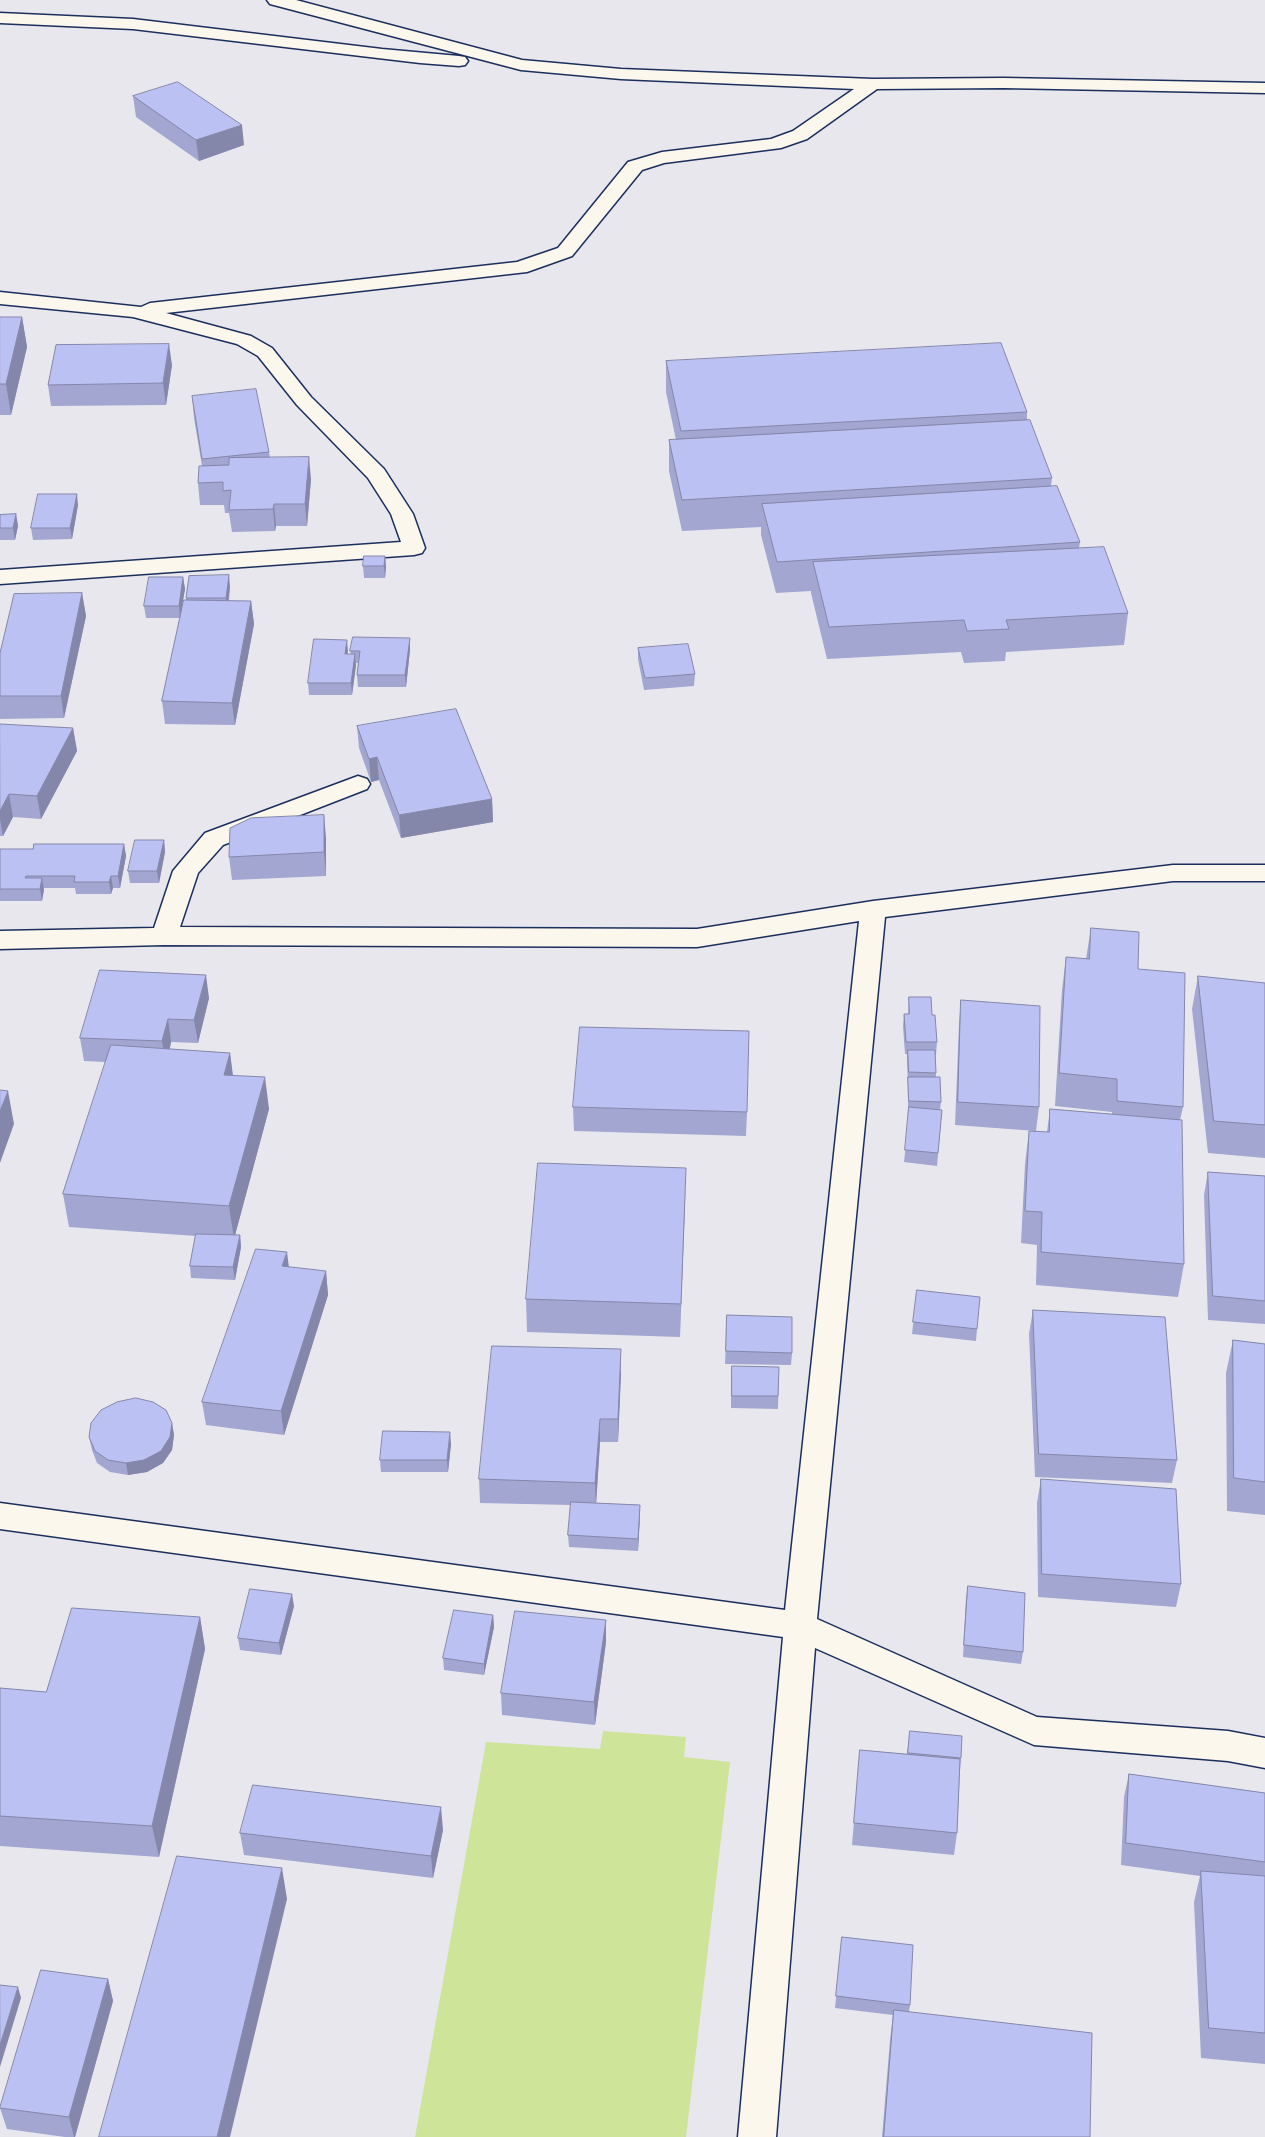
<!DOCTYPE html>
<style>
body{margin:0}
canvas{display:block;background:#e8e7ee}
</style>
<canvas width="1265" height="2137"></canvas>
<script>
const g = document.querySelector('canvas').getContext('2d');
g.lineJoin = 'round';
function paint(path, color) { g.fillStyle = color; g.fill(path, 'evenodd'); }
function trace(path, color, width, dash) { g.strokeStyle = color; g.lineWidth = width; g.lineCap = dash ? 'butt' : 'round'; g.setLineDash(dash || []); g.stroke(path); }
paint(new Path2D(`
 M603 1731 686 1737 684 1757 730 1762 686 2137H415L486 1742 600 1749Z`), '#cee499');
const minor = new Path2D(`
 M267 0H296L522 60 621 69 873 79 1004 78 1265 83V93L1004 88 877 89 807 139 781 148 664 163 642 170 572 256 527 272 166 313 251 336 272 348 311 397 384 469 413 514 425 548 422 553 414 555 0 584V570L401 542 391 514 368 478 297 405 258 356 237 344 133 317 0 304V292L141 307 150 303 517 262 558 248 628 162 662 152 771 139 793 131 854 89 621 79 521 70 270 4Z
 M0 13 133 19 382 49 459 56 465 57 468 61 465 65 459 66 420 63 133 29 0 23Z
 M358 776 367 779 370 784 367 789 223 845 198 873 180 927 697 929 873 901 1173 865H1265V881H1173L885 917 817 1619 1037 1717 1228 1731 1265 1738V1768L1228 1761 1034 1745 815 1648 776 2137H738L783 1637 0 1529V1503L785 1610 859 921 697 947 164 945 0 949V931L154 928 173 871 205 833Z`);
trace(minor, '#1b2f5e', 3);
paint(minor, '#fbf7ec');
paint(new Path2D(`
 M133 96 244 145 199 161 136 117Z
 M0 317H22L27 347 11 415H0Z
 M666 361 1027 412V420L1052 478 1051 486 1080 542 1079 548 1128 613 1124 645 1006 652 1005 661 964 663 961 652 827 659 811 593V591L776 593 761 535V527L682 531 669 471V440H676L666 392Z
 M172 365 166 405 51 406 48 385Z
 M192 396 269 452 270 458 311 479 307 526H276L275 531 232 532 229 513H225L224 505H200L198 483 202 466 194 418Z
 M78 505 72 539 33 540 31 528Z
 M16 514 18 526 15 540H0V515Z
 M385 556 386 567 385 578H364L363 566Z
 M183 577 185 589 180 618 186 600V598L230 587 229 601H251L254 624 235 725 165 724 162 701 180 618H146L144 606Z
 M82 593 86 616 64 718 0 719V653Z
 M410 638V650L406 687H358L357 675 358 663H356L352 695H309L308 683 347 640V654H351L350 651Z
 M638 648 695 674 694 686 644 690 638 659Z
 M0 724 73 728 77 751 41 819 13 817 3 836H0Z
 M357 726 492 799 493 822 401 838 379 780 371 782 359 748Z
 M326 838V876L232 880 229 857Z
 M164 840 165 852 159 883H130L128 871Z
 M124 844 126 856 120 888H113L111 894H76L75 888H44L42 901H0V849H33Z
 M1091 928 1138 969 1183 1107 1180 1120 1184 1264 1178 1297 1036 1285 1037 1245 1021 1243 1025 1164 1029 1131 1047 1132 1050 1109 1112 1114V1112L1055 1106 1062 990 1066 957 1086 959Z
 M1198 976 1265 983V1158L1208 1153 1192 1009Z
 M909 997 932 1015 937 1042 936 1055H935L936 1077 941 1102 940 1110H942L937 1166 904 1162 909 1114H908V1084L907 1062V1054H905L903 1026 904 1014H908Z
 M209 998 198 1043 171 1042 170 1049 230 1053 233 1075 269 1109 235 1235H240L241 1247 235 1280 191 1278 190 1266 196 1236 69 1227 63 1194 106 1062 84 1061 80 1038Z
 M961 1000 1039 1107 1036 1131 955 1125 959 1024Z
 M573 1107 747 1112 746 1136 574 1131Z
 M1208 1172 1265 1176V1324L1208 1320 1204 1195Z
 M685 1201 680 1337 527 1332 526 1299Z
 M326 1271 328 1295 284 1435 206 1425 202 1402Z
 M917 1290 977 1329 976 1341 912 1334Z
 M1033 1310 1177 1460 1172 1483 1035 1477 1029 1334Z
 M727 1315 792 1353 791 1365 725 1364Z
 M1233 1340 1265 1344V1515L1227 1511 1226 1373Z
 M779 1367 778 1409 731 1408V1378Z
 M621 1373 618 1442H600L596 1503 640 1505 638 1551 569 1547 568 1535 571 1505 480 1503 479 1479Z
 M172 1423 174 1435 172 1450 163 1463 147 1472 128 1475 110 1472 97 1463 92 1450 89 1437Z
 M451 1444 448 1472H381L380 1460Z
 M1041 1479 1181 1584 1176 1607 1038 1597 1037 1503Z
 M968 1586 1023 1652 1021 1664 963 1657 966 1598Z
 M294 1606 281 1655 240 1650 238 1638Z
 M493 1615 494 1627 484 1675 444 1670 443 1658Z
 M200 1617 205 1649 159 1857 0 1846V1688L46 1692Z
 M606 1620V1642L595 1725 502 1715 501 1693Z
 M910 1731 961 1758 960 1770 957 1833 954 1855 852 1845 860 1750 907 1754Z
 M1129 1774 1265 1793V2064L1201 2058 1194 1902 1200 1876 1121 1865 1124 1797Z
 M443 1830 433 1878 244 1855 240 1833Z
 M842 1937 910 2005 909 2011 1090 2137H882L890 2040 893 2015 835 2008Z
 M108 1979 113 2001 75 2137H65L7 2129 0 2108Z`), '#a2a6d1');
paint(new Path2D(`
 M242 125 244 145 199 161 196 140Z
 M22 317 27 347 11 415 6 384Z
 M169 344 172 365 166 405 163 383Z
 M309 457 311 479 307 526 305 504Z
 M77 494 78 505 72 539 70 528Z
 M274 504 276 526 275 531 273 509Z
 M16 514 18 526 15 540 13 528Z
 M385 556 386 567 385 578 384 566Z
 M229 575 230 587 227 609 226 598Z
 M183 577 185 589 180 618 179 606Z
 M82 593 86 616 64 718 61 696Z
 M251 601 254 624 235 725 232 703Z
 M410 638V650L406 687 405 675Z
 M347 640 348 651 346 666 345 654Z
 M355 654 356 666 352 695 351 683Z
 M73 728 77 751 41 819 37 796Z
 M377 757 379 780 371 782 369 759Z
 M9 794 13 817 3 836 0 819V811Z
 M492 799 493 822 401 838 399 815Z
 M324 815 326 838V876L324 852Z
 M164 840 165 852 159 883 157 871Z
 M124 844 126 856 120 888 118 876Z
 M111 876 113 888 111 894 109 882Z
 M42 878 44 890 42 901 40 889Z
 M206 975 209 998 198 1043 194 1020Z
 M168 1019 171 1042 166 1065 162 1041Z
 M230 1053 234 1086 224 1075Z
 M265 1077 269 1109 234 1239 229 1206Z
 M8 1091 14 1124 0 1163V1111Z
 M686 1168 685 1201 680 1337 681 1304Z
 M240 1235 241 1247 235 1280 233 1267Z
 M287 1252 290 1276 282 1266Z
 M326 1271 328 1295 284 1435 281 1411Z
 M621 1349V1373L618 1442V1419Z
 M600 1419V1442L596 1506 595 1483Z
 M172 1423 174 1435 172 1450 163 1463 147 1472 128 1475 126 1463Z
 M450 1432 451 1444 448 1472 447 1460Z
 M640 1505V1517L638 1551V1539Z
 M292 1594 294 1606 281 1655 279 1643Z
 M493 1615 494 1627 484 1675V1664Z
 M200 1617 205 1649 159 1857 152 1826Z
 M606 1620V1642L595 1725 594 1702Z
 M441 1807 443 1830 433 1878 431 1856Z
 M282 1868 287 1899 230 2137H217Z
 M108 1979 113 2001 75 2137H74L69 2117Z
 M18 1987 21 1998 0 2067V2045Z`), '#8487aa');
const building = new Path2D(`
 M178 82 242 125 196 140 133 96Z
 M0 317H22L6 384H0Z
 M1001 343 1027 412 681 431 666 361Z
 M169 344 163 383 48 385 56 345Z
 M256 389 269 452 202 459 192 396Z
 M1030 420 1052 478 682 500 669 440Z
 M309 457 305 504H274L273 509 229 510 231 490 223 491V482L198 483 199 466 229 465V458Z
 M1057 486 1080 542 777 562 762 504Z
 M38 494H77L70 528H31Z
 M16 514 13 528H0V515Z
 M1104 547 1128 613 1006 620 1009 629 967 631 964 620 829 627 813 562Z
 M364 556H385L384 566H363Z
 M229 575 226 598H186L189 576Z
 M149 577H183L179 606H144Z
 M82 593 61 696H0V653L14 594Z
 M184 600 251 601 232 703 162 701Z
 M353 637 410 638 405 675H357L360 651H350Z
 M314 639 347 640 345 654H355L351 683H308Z
 M688 644 695 674 645 678 638 648Z
 M456 709 492 799 399 815 377 757 369 759 357 726Z
 M0 724 73 728 37 796 9 794 0 811Z
 M324 815V852L229 857 230 828 251 818Z
 M135 840H164L157 871H128Z
 M34 844H124L118 876H111L109 882H74L75 876H26L25 878H42L40 889H0V849H33Z
 M1091 928 1139 932 1138 969 1185 973 1183 1107 1117 1101V1079L1059 1073 1066 957 1089 959Z
 M100 970 206 975 194 1020 168 1019 162 1041 80 1038Z
 M1198 976 1265 983V1125L1214 1121Z
 M909 997H931L932 1015H935L937 1042H906L904 1014H909Z
 M961 1000 1040 1006 1039 1107 958 1102Z
 M580 1027 749 1031 747 1112 573 1107Z
 M111 1045 230 1053 224 1075 265 1077 229 1206 63 1194Z
 M908 1050H935L936 1073 909 1072Z
 M908 1077H940L941 1102 909 1101Z
 M0 1090 8 1091 0 1111Z
 M909 1107 942 1110 938 1153 905 1150Z
 M1050 1109 1182 1120 1184 1264 1041 1252 1042 1212 1025 1211 1029 1131 1049 1132Z
 M538 1163 686 1168 681 1304 526 1299Z
 M1208 1172 1265 1176V1301L1213 1296Z
 M196 1234 240 1235 233 1267 190 1266Z
 M256 1249 287 1252 282 1266 326 1271 281 1411 202 1402Z
 M917 1290 980 1297 977 1329 913 1322Z
 M1033 1310 1165 1317 1177 1460 1039 1454Z
 M727 1315 792 1317V1353L726 1351Z
 M1233 1340 1265 1344V1482L1234 1478Z
 M492 1346 621 1349 618 1419H600L595 1483 479 1479Z
 M732 1366 779 1367 778 1396H732Z
 M136 1398 153 1402 166 1410 172 1423 170 1437 161 1451 144 1460 126 1463 108 1460 95 1451 89 1437 91 1423 101 1410 117 1402Z
 M383 1431 450 1432 447 1460H380Z
 M1041 1479 1176 1489 1181 1584 1042 1574Z
 M571 1502 640 1505 638 1539 568 1535Z
 M968 1586 1025 1593 1023 1652 964 1645Z
 M250 1589 292 1594 279 1643 238 1638Z
 M72 1608 200 1617 152 1826 0 1816V1688L46 1692Z
 M454 1610 493 1615 484 1664 443 1658Z
 M515 1611 606 1620 594 1702 501 1693Z
 M910 1731 962 1736 961 1758 908 1753Z
 M860 1750 960 1759 957 1833 854 1823Z
 M1129 1774 1265 1793V1862L1126 1843Z
 M253 1785 441 1807 431 1856 240 1833Z
 M177 1856 282 1868 217 2137H99Z
 M1201 1871 1265 1876V2033L1209 2028Z
 M842 1937 913 1945 910 2005 836 1996Z
 M41 1970 108 1979 69 2117 0 2108Z
 M0 1985 18 1987 0 2045Z
 M894 2010 1092 2033 1090 2137H884Z`);
paint(building, '#bcc1f3');
trace(building, '#8487aa', 1);
</script>
